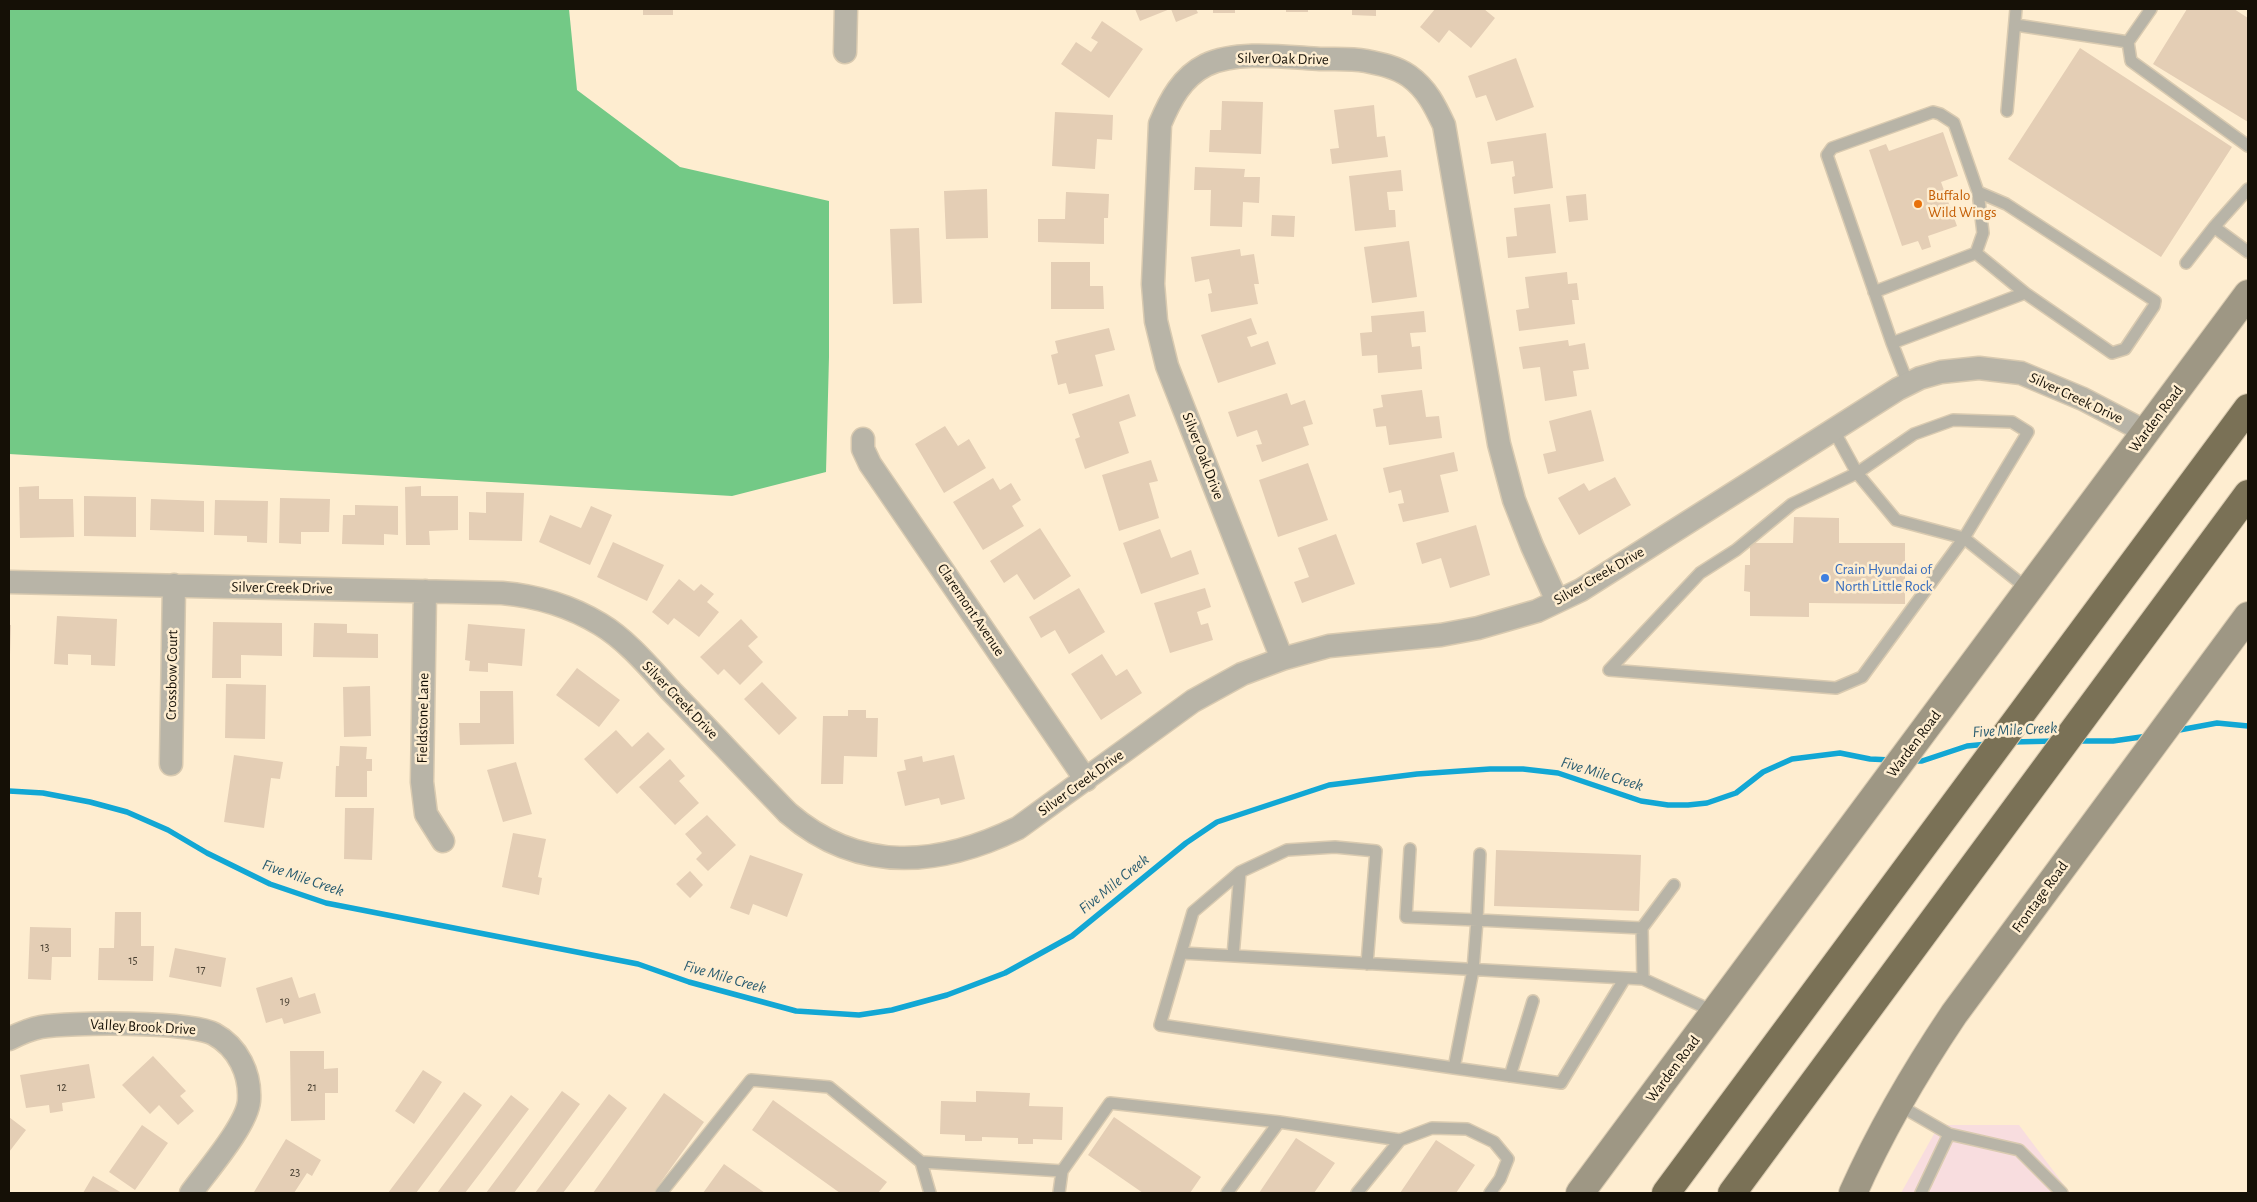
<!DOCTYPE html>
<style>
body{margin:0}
#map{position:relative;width:2257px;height:1202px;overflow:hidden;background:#feedd0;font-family:"Alegreya Sans",sans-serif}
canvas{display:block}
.frame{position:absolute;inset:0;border:10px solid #151006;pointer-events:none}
</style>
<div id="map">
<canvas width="2257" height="1202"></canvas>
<div class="frame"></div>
</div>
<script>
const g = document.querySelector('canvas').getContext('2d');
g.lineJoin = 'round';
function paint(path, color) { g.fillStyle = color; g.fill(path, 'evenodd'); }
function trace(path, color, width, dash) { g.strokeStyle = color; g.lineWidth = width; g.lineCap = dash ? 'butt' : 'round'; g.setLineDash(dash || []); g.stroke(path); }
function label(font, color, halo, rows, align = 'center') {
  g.font = font + ' "Alegreya Sans",sans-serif'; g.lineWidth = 5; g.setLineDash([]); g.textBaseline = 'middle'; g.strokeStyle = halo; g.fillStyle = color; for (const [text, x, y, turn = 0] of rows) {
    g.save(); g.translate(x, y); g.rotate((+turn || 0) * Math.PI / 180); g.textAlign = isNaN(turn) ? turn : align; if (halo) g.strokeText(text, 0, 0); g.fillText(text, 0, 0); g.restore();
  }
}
paint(new Path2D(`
 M1939 1125H2019L2070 1193H1901Z`), '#f8dddf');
paint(new Path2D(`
 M9 9H569L577 90 680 167 829 201V357L826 472 732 496 9 454Z`), '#73c986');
trace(new Path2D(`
 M2174 731 2217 723 2248 726
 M2075 741H2113L2148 736
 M2012 742 2056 741
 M1910 761H1922L1967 746 1988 744
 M9 791 43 793 90 802 127 812 168 830 207 853 270 884 326 903 638 964 689 982 796 1011 859 1015 892 1010 947 995 1005 973 1072 936 1186 843 1217 822 1329 785 1417 774 1490 769H1523L1558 773 1641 801 1668 805H1688L1707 803 1736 793 1763 772 1792 759 1840 753 1870 759 1891 760`), '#12a7d4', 5.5);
paint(new Path2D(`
 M643 9H673V15H643Z
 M1135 9H1170L1140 21Z
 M1171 9H1196L1198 13 1176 22Z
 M1213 9H1235V13H1213Z
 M1286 9H1308V12H1286Z
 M1352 9H1376V16L1352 15Z
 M1435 9H1484L1495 18 1471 48 1449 30 1439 43 1420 27Z
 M2187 9H2234L2248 18V122L2153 64Z
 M1102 21 1143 49 1109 98 1061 64 1076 42 1091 52 1098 42 1091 38Z
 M2080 48 2232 147 2161 257 2008 159Z
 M1516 58 1534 107 1496 121 1486 95 1476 98 1468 76Z
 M1222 101 1263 102 1261 154 1209 152 1210 130H1221Z
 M1374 105 1377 137 1385 136 1388 157 1332 164 1330 149 1339 148 1334 110Z
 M1055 112 1113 115 1112 140 1097 139 1095 169 1052 166Z
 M1943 132 1958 176 1941 182 1957 226 1928 236 1931 247 1922 250 1918 241 1902 246 1869 150 1886 144 1889 151Z
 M1546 133 1553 188 1514 194 1512 177 1515 176 1513 161 1491 164 1487 142Z
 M1195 167 1245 169 1244 177H1260L1259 203 1243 202 1242 227 1210 226 1211 190H1194Z
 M1401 170 1403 191 1387 192 1389 210H1395L1396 227 1355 231 1349 176Z
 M987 189 988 238 946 239 944 191Z
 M1066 192 1109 194 1108 218H1104V244L1038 242V219H1065Z
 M1586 194 1588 220 1569 222 1566 196Z
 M1550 204 1556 253 1508 258 1506 237 1517 236 1514 208Z
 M1272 215 1295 216 1294 237 1271 236Z
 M919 228 922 303 893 304 890 229Z
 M1409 241 1417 297 1372 303 1364 247Z
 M1240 249 1241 256 1254 254 1259 284H1254L1258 304 1211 312 1208 294 1212 293 1209 279 1195 282 1191 257Z
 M1051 262H1090V286H1103L1104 309H1051Z
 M1567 272 1568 284 1577 283 1579 300H1572L1575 324 1519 331 1516 310 1529 308 1525 277Z
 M1424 311 1426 332 1410 333 1412 347 1420 346 1422 369 1378 373 1377 355 1362 356 1360 333 1372 332 1371 316Z
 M1251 318 1257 334 1247 337 1251 347 1268 341 1276 364 1218 383 1201 335Z
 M1109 328 1115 350 1095 355 1103 386 1069 394 1066 383 1058 385 1051 355 1058 353 1055 341Z
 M1568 340 1569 346 1585 343 1589 369 1573 371 1577 396 1545 401 1540 367 1523 369 1519 347Z
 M1422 390 1426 417 1439 416 1442 438 1389 445 1386 426 1376 427 1373 409 1383 407 1381 395Z
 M1287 393 1291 405 1305 400 1313 424 1303 427 1309 445 1262 462 1256 445 1262 444 1257 430 1237 437 1228 412Z
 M1129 394 1136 416 1119 422 1129 453 1085 469 1075 439 1080 437 1072 414Z
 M1591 410 1604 461 1548 474 1543 454 1556 451 1549 421Z
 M945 426 958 446 969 439 986 468 944 493 915 444Z
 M1454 452 1458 471 1440 475 1449 512 1403 522 1398 504 1404 503 1401 490 1389 493 1383 468Z
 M1151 460 1158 481 1149 483 1159 518 1119 531 1102 475Z
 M1308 463 1328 520 1278 537 1259 480Z
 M1615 477 1631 505 1579 535 1558 498 1584 483 1589 491Z
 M993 478 1000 490 1011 483 1021 500 1012 506 1024 526 983 550 953 502Z
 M39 486V499H73L74 537 20 538 19 487Z
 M421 486V496H458V530L429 531 430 545H406L405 487Z
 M486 492 524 493 522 541 469 540V512L486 513Z
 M84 496 136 497V537L84 536Z
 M280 498 330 499 329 532H301V544L279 543Z
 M151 499 204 501V532L150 530Z
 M215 500 268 501 267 543 247 542V536L214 535Z
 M355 505 398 506V535L384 534V545L342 544 343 515H355Z
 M591 506 612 515 590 565 539 542 550 515 581 528Z
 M1794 517 1839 518V543H1905V604L1809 603V617L1750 616V592L1744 591 1745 565H1750V543H1793Z
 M1476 525 1490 575 1450 588 1441 558 1422 564 1416 543Z
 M1040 528 1071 576 1034 600 1017 574 1004 583 990 561Z
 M1160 529 1171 558 1191 550 1199 574 1141 594 1123 543Z
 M1336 534 1355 584 1302 603 1294 582 1309 577 1298 548Z
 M613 542 664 565 647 601 597 577Z
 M679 579 694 591 701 584 714 594 707 602 719 612 699 637 674 618 668 625 652 612Z
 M1079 588 1105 632 1069 654 1055 630 1041 638 1029 617Z
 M1205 588 1211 607 1197 612 1201 625 1208 623 1213 640 1170 653 1154 603Z
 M57 616 117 619 115 666 91 665V655L68 654V665L54 664Z
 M741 619 758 637 748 646 763 662 740 685 724 669 718 675 700 657Z
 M213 622 282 623V656L241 655V678H212Z
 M314 623 347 624V633L378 634V658L313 657Z
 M468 624 525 629 522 666 488 663V672L469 671 470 661 465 660Z
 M9 625H11L10 655H9Z
 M1102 654 1116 676 1127 669 1142 693 1101 720 1071 674Z
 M577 668 620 700 599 727 556 695Z
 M762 682 797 718 779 735 744 699Z
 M226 684 266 685 265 739 225 738Z
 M370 686 371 736 344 737 343 687Z
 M480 691H513L514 744 460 745 459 723H480Z
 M848 710H866V718H878L877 757 844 756 843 784H821L823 716H848Z
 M616 730 632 747 648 732 665 749 617 794 584 759Z
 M340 746 367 747 366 759H372V771H367V797H335L336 766H339Z
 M234 755 283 762 280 779 271 778 264 828 224 822Z
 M954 755 965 799 941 805 939 798 905 806 897 772 906 770 904 760 922 756 923 762Z
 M670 759 685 776 679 781 699 803 675 825 639 787Z
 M516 762 532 814 503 822 487 770Z
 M345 808H374L372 860 344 859Z
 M707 815 736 845 708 871 696 859 702 853 685 834Z
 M513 833 546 839 538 877 542 878 539 895 502 887Z
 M1496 850 1641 855 1639 911 1494 906Z
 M750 855 803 874 787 917 753 904 749 915 730 908Z
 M690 871 703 885 690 898 676 884Z
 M115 912H141V946H154L153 981 98 980 99 948H114Z
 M30 927 71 928V957H52L51 980 28 979Z
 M175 948 226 958 221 987 169 977Z
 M292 977 299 998 315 993 321 1013 284 1024 282 1018 266 1023 256 988Z
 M290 1051H324V1069L338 1068V1093H325V1120L291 1121Z
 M153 1056 186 1091 180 1096 194 1111 178 1125 159 1105 150 1114 122 1085Z
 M89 1064 95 1098 62 1103 63 1111 50 1113 49 1105 26 1108 20 1075Z
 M423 1070 442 1082 414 1124 395 1111Z
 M562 1091 580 1104 514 1193H486Z
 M976 1091 1030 1093 1029 1106 1063 1107 1062 1140 1033 1139V1144H1018V1138L982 1137V1141H965V1135L940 1134 941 1101 976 1102Z
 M464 1092 482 1105 416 1193H388Z
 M664 1093 704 1122 653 1193H593Z
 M609 1094 627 1108 563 1193H535Z
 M511 1095 529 1109 465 1193H437Z
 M773 1100 887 1182 878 1193H840L752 1130Z
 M9 1117 26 1130 9 1152Z
 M1114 1117 1201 1177 1190 1193H1143L1088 1155Z
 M142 1125 168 1143 135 1190 109 1172Z
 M1296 1138 1335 1163 1314 1193H1259Z
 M286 1139 321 1160 312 1176 307 1173 294 1193H256L254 1192Z
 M1436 1140 1475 1165 1456 1193H1400Z
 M724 1164 765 1193H703Z
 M93 1176 122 1193H83Z`), '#e4ceb5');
const lane = new Path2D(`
 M2151 9 2128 42 2131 61 2248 146
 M2016 25 2128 42
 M2007 111 2016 9
 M2248 189 2214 227 2248 252
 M1976 253 2025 293
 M2186 263 2214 227
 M1874 292 1976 253 1983 233 1978 192
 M1892 343 1827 155 1832 148 1933 112 1940 114 1954 123 1978 192 2006 204 2155 301 2154 306 2125 349 2112 353 2025 293 1892 343 1908 384
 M1953 420 2012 422 2028 432 1964 538 1896 520 1857 473 1914 434Z
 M1833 429 1857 473 1792 504 1736 550 1700 573 1609 670 1836 688 1862 677 1964 538 2029 590
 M1410 849 1406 917 1477 920 1480 854
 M1240 872 1193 912 1160 1025 1454 1068
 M1642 928 1674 885
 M1182 953 1643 979 1715 1012
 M1233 956 1240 872 1287 850 1335 847 1376 851 1367 964
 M1625 978 1561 1083 1454 1068 1473 970 1477 920 1642 928 1643 979
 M1510 1076 1533 1001
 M1897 1104 1949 1134 1921 1193
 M1949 1134 2019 1150 2062 1193
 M661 1193 751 1080 829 1087 921 1162
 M930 1193 921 1162 1062 1171
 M1059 1193 1062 1171 1110 1103 1279 1122
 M1227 1193 1279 1122 1400 1140
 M1357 1193 1400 1140 1432 1128 1467 1129 1494 1142 1508 1159 1500 1179 1490 1193`);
const street = new Path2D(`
 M845 52 846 9
 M863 439V449L870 464 1086 780
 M9 582 502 593C537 596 570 606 600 624 627 640 650 668 672 692 711 732 749 773 788 813 859 874 938 867 1018 828L1193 701 1242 674 1282 659 1329 646 1441 635 1478 628 1537 611 1581 590 1898 389 1920 378 1941 372 1979 368 2021 373 2083 399 2146 432
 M425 591 422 782 426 814 443 841
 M1282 659 1167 366 1156 321 1153 284 1160 124C1170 100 1182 77 1206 65 1237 50 1286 57 1320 59 1335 59 1351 58 1366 61 1381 64 1396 67 1409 76 1427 89 1435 106 1444 125L1499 444 1514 500 1532 546 1557 601
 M171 764 174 585
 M9 1039C19 1034 30 1029 41 1027 69 1022 191 1021 214 1034 238 1047 251 1074 249 1101 247 1125 206 1172 191 1193`);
const secondary = new Path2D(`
 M1580 1193 2248 294
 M1853 1193C1881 1130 1915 1072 1954 1014L2248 616`);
const highway = new Path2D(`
 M1666 1193 2248 408
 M1732 1193 2248 494`);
trace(lane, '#d9cab0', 14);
trace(street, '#d9cab0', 25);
trace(secondary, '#d9cab0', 30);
trace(highway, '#d9cab0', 30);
trace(lane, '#b8b4a7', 11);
trace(street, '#b8b4a7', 22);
trace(secondary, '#9e9784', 28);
trace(highway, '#7a7156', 28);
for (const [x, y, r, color] of [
 [1918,204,5,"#e8710a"],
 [1825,578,5,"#3f7fe0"]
]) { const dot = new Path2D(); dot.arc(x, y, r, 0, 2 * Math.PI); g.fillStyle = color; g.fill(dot); trace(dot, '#feedd0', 2); }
label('12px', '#494032', null, [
 ["13",45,947],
 ["15",133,960],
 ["17",201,969],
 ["19",285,1001],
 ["12",62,1087],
 ["21",312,1087],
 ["23",295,1172]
]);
label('15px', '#151006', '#feedd0', [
 ["Silver Oak Drive",1283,59,1],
 ["Silver Creek Drive",2076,398,25],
 ["Warden Road",2156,419,-53],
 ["Silver Oak Drive",1203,456,69],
 ["Silver Creek Drive",1599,576,-30],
 ["Silver Creek Drive",282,588,1],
 ["Claremont Avenue",971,610,56],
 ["Crossbow Court",172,675,-89],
 ["Silver Creek Drive",680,700,46],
 ["Fieldstone Lane",423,718,-89],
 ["Warden Road",1914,744,-53],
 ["Silver Creek Drive",1081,783,-36],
 ["Frontage Road",2040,897,-54],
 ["Valley Brook Drive",143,1027,3],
 ["Warden Road",1673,1069,-53]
]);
label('15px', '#c56008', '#feedd0', [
 ["Buffalo",1928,195],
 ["Wild Wings",1928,212]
], 'left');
label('15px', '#366cbe', '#feedd0', [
 ["Crain Hyundai of",1835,569],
 ["North Little Rock",1835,586]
], 'left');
label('italic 16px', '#2b5d71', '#feedd0', [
 ["Five Mile Creek",2015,730,-3],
 ["Five Mile Creek",1602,774,17],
 ["Five Mile Creek",303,878,19],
 ["Five Mile Creek",1114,884,-39],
 ["Five Mile Creek",725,977,16]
]);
</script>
